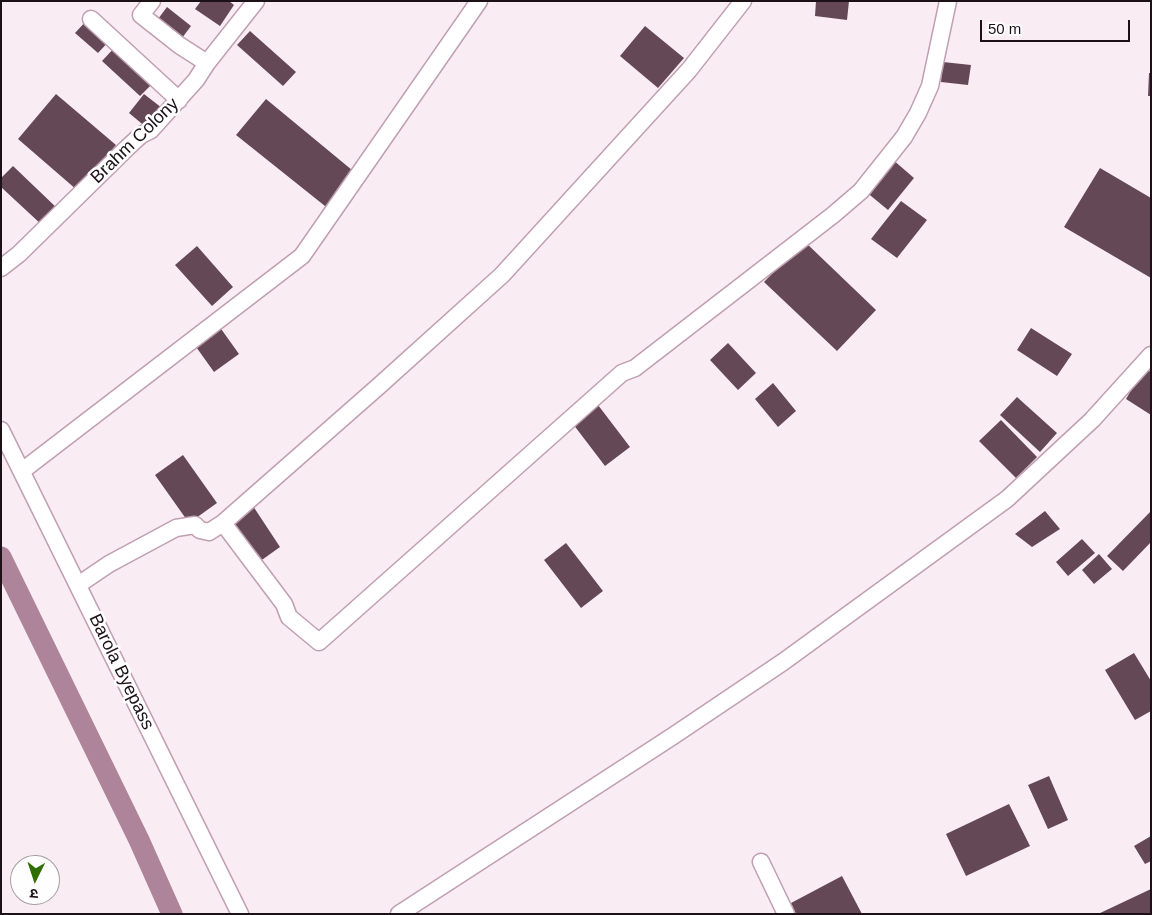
<!DOCTYPE html>
<meta charset="utf-8">
<style>
body{margin:0}
#map{position:relative;width:1152px;height:915px;overflow:hidden;background:#faecf3;font-family:Helvetica,"Noto Sans Devanagari",sans-serif}
canvas{display:block}
.frame{position:absolute;inset:0;border:2px solid #1c1117;pointer-events:none}
.north{position:absolute;left:10px;top:855px;width:50px;height:50px;box-sizing:border-box;background:#fefefe;border:1px solid #a49fa2;border-radius:50%;rotate:184deg;font-size:14px;font-weight:700;line-height:20px;text-align:center;color:#1c1117}
.north::after{content:'';display:block;margin:auto;width:18px;height:22px;background:#2f6e02;clip-path:polygon(50% 0,100% 100%,50% 72%,0 100%)}
.scale{position:absolute;left:980px;top:20px;width:150px;height:22px;box-sizing:border-box;border:2px solid #1c1117;border-top:0;padding-left:6px;font-size:15px;line-height:18px;white-space:nowrap;color:#1c1117;-webkit-text-stroke:4px #fefefe;paint-order:stroke}
</style>
<div id="map">
<canvas width="1152" height="915"></canvas>
<div class="frame"></div>
<div class="north">उ</div>
<div class="scale">50 m</div>
</div>
<script>
const g = document.querySelector('canvas').getContext('2d');
g.lineJoin = 'round';
function trace(path, color, width, dash) { g.strokeStyle = color; g.lineWidth = width; g.lineCap = dash ? 'butt' : 'round'; g.setLineDash(dash || []); g.stroke(path); }
function paint(path, color) { g.fillStyle = color; g.fill(path, 'evenodd'); }
function label(font, color, halo, rows, align = 'center') {
  g.font = font + ' Helvetica,sans-serif'; g.lineWidth = 5; g.setLineDash([]); g.textBaseline = 'middle'; g.strokeStyle = halo; g.fillStyle = color; for (const [text, x, y, turn = 0] of rows) {
    g.save(); g.translate(x, y); g.rotate((+turn || 0) * Math.PI / 180); g.textAlign = isNaN(turn) ? turn : align; if (halo) g.strokeText(text, 0, 0); g.fillText(text, 0, 0); g.restore();
  }
}
trace(new Path2D(`
 M1 557 139 840 172 914`), '#ae849a', 21);
paint(new Path2D(`
 M201 1H229L234 5 220 26 195 9Z
 M816 1H849L847 20 815 16Z
 M167 7 191 26 179 42 155 23Z
 M88 19 111 39 98 53 75 33Z
 M645 26 684 58 658 88 620 56Z
 M250 31 296 72 283 86 237 45Z
 M116 46 155 81 140 96 102 61Z
 M943 62 971 65 968 85 941 82Z
 M1149 73H1151V96H1148Z
 M56 94 116 145 77 190 18 139Z
 M144 94 162 108 147 128 129 113Z
 M266 99 358 175 330 210 236 135Z
 M892 159 914 178 888 210 865 191Z
 M13 166 59 210 43 226 1 187V178Z
 M1100 168 1151 198V278L1064 227Z
 M901 201 927 220 897 258 871 239Z
 M804 241 876 310 837 351 764 282Z
 M197 246 233 287 212 306 175 265Z
 M219 326 239 354 214 372 194 344Z
 M1031 328 1072 354 1057 376 1017 350Z
 M728 343 756 373 738 390 710 360Z
 M1144 368 1151 372V415L1126 399Z
 M773 383 796 411 778 427 755 399Z
 M1017 397 1057 433 1040 452 1000 415Z
 M598 405 630 447 605 466 573 424Z
 M1001 420 1037 457 1016 478 979 441Z
 M183 455 217 503 189 523 155 475Z
 M253 506 280 547 259 562 232 523Z
 M1045 511 1060 529 1032 547 1015 534Z
 M1151 511V542L1123 571 1107 556Z
 M1082 539 1095 553 1068 576 1056 562Z
 M566 543 603 591 581 608 544 560Z
 M1099 554 1112 569 1094 584 1082 570Z
 M1134 653 1151 681V711L1135 720 1105 670Z
 M1049 776 1068 820 1048 829 1028 785Z
 M1009 804 1030 846 966 876 946 834Z
 M1151 836V861L1145 864 1134 846Z
 M842 876 862 914H796L791 903Z
 M1151 889V914H1098Z`), '#644856');
const minor = new Path2D(`
 M152 1 141 15 179 45 207 63
 M91 19 179 100
 M1 268 19 254 127 148 141 135 151 130 196 80 207 63 256 1
 M1 430 240 914
 M22 471 302 256 479 1
 M223 523 284 604 289 617 319 642 622 373 635 368 833 215 861 191 904 137 918 113 930 86 948 1
 M78 585 109 564 176 528 195 525 200 530 209 532 223 523 380 385 502 275 689 70 743 1
 M761 862 786 914
 M399 914 673 736 783 662 1007 499 1092 420 1151 355`);
trace(minor, '#c09fb0', 19);
trace(minor, '#fff', 16);
label('18px', '#1c1117', '#fefefe', [
 ["Brahm Colony",135,141,-44],
 ["Barola Byepass",121,672,64]
]);
</script>
